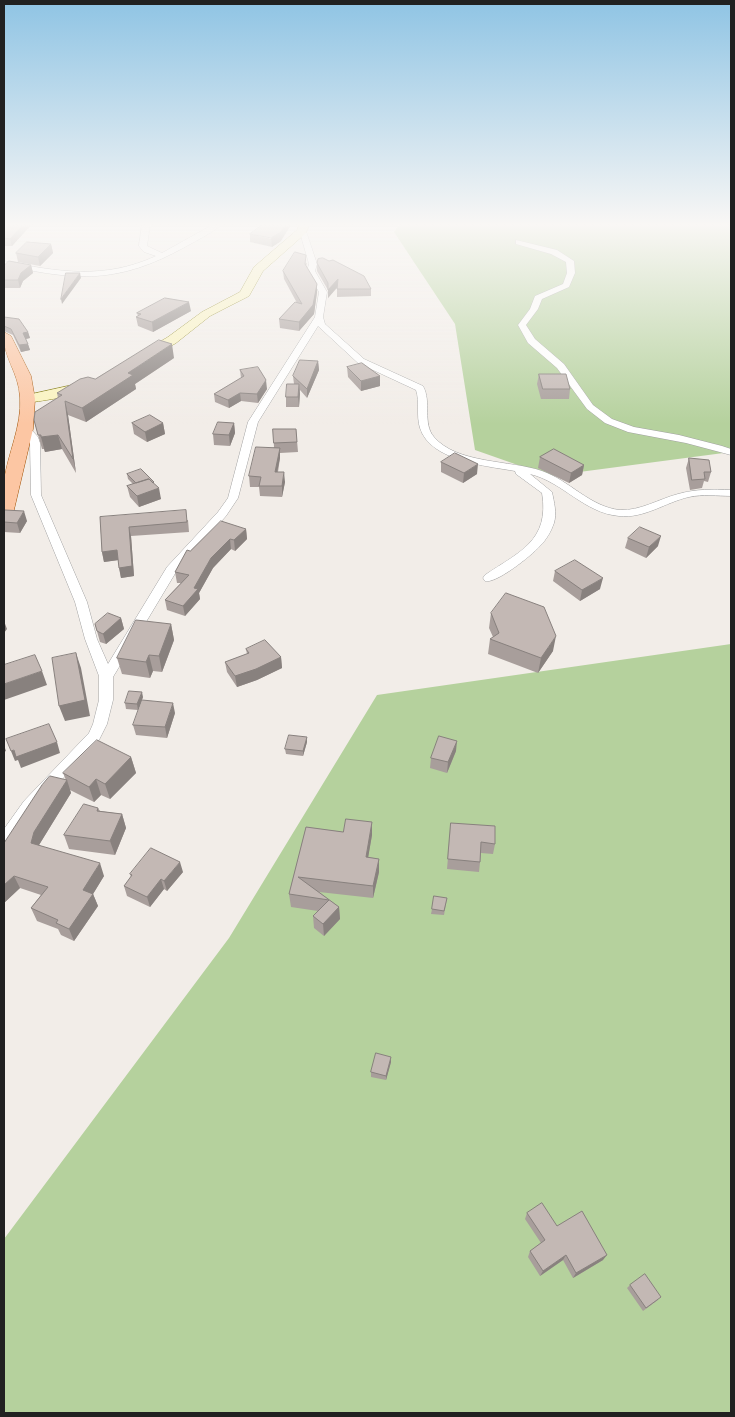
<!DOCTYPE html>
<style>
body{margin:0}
#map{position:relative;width:735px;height:1417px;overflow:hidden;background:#f2ede8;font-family:Figtree,sans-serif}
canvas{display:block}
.frame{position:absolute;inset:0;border:5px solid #212121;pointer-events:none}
</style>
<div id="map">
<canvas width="735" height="1417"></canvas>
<div class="frame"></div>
</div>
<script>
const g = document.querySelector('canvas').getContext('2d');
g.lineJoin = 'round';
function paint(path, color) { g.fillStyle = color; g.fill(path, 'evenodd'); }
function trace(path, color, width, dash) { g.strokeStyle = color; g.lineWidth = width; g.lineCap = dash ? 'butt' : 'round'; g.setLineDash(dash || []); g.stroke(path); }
paint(new Path2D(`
 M399 225H731V452L549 476 475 450 455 324 394 232Z
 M731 644V1413H4V1239L229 938 377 695Z`), '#b5d19d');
const street = new Path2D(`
 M142 225H150L147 246 162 253 212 225H221C211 234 197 240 185 247 118 284 77 281 4 265V261C58 272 104 280 156 256L144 252 139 246Z
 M299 229 306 231 317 264 315 271 327 292 323 317 325 324 364 359 423 386C432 402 422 423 434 437 457 464 510 460 542 471 569 480 590 507 620 510 640 511 659 499 678 494 696 489 713 489 731 490V496C717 496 703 494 689 497 666 502 644 519 619 516 584 513 563 482 530 474L552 492C554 502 557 513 554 523 551 532 546 540 540 546 531 556 496 584 485 581L483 578 485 575C519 552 550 541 542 493L516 474 515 471C487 466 430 461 420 428 416 416 420 402 416 390L358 363 318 326 258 422 238 498 226 516 176 572 113 677V700L107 724 99 740 34 809 9 846 4 847V829L24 801 89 733 93 724 99 700V676L85 639 75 602 31 495 30 443 20 429 21 427H29L38 437 40 443 41 495 87 602 97 639 108 664 167 567 218 512 228 498 248 422 315 317 319 292 307 271 309 264Z
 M516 240 557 250 574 261 575 273 569 287 542 299 538 309 526 325 535 339 564 364 593 405 612 419 634 427 679 435 722 446 731 449V455L686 443 628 432 605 423 587 409 557 368 528 343 518 325 530 309 535 296 563 284 567 273 566 262 551 254 516 244Z`);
const secondary = new Path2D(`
 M299 225H309L306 233 263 271 249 296 210 316 176 343 149 359H141L139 356 141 353 168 337 202 312 240 292 254 267 297 230Z
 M82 383 88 387C79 397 43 400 28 403L21 399 23 396Z`);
const primary = new Path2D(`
 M4 332 11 336 31 376 35 399 33 429 13 514 10 518 4 519C3 507 2 493 4 481 8 453 22 426 20 398 19 371 2 358 4 332Z`);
trace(street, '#a2a2a2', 1);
trace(secondary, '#7c7405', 1);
trace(primary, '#9f4f00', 1);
paint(street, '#fff');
paint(secondary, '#faf3be');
paint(primary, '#fcc6a3');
paint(new Path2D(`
 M4 225H31L12 246H4Z
 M250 234 281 241 272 247 250 242Z
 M51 244 53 253 40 266 18 262 16 253Z
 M307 263 306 266 317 284V292L314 314 299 331 280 328 279 319 297 303 284 279 283 271Z
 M317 263 371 289V296L337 297V288L328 298V290L317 271Z
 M31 265 33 273 23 281 20 288H4V266Z
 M191 311 153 332 138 326 136 317 138 316 137 313Z
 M4 317 28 332 30 338 26 339 30 350 21 352 13 335 4 331Z
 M174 358 135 384 136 389 86 422 68 415 76 473 62 449 45 452 44 449H42L34 420 58 398 57 393 95 379Z
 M318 361 319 370 307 398 300 390 299 407H286V397L294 384 293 376Z
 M347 367 380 376V386L361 391 348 377Z
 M240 370 267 389 258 403 241 401 229 408 215 402 214 394 241 378Z
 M539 374 570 389 569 399H541L537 384Z
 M132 423H163L165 434 147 442 134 434Z
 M234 423 235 433 230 446 214 445 213 434Z
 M273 429H296L298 452 280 453V458L278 472 285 482 282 497 260 496 259 487H250L249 476 274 447Z
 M540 457 584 465 582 475 569 483 538 468Z
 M689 458 711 472 708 482 704 481 702 488 690 490 686 468Z
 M441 462 477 474 463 483 441 472Z
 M127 474 154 484 161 499 139 507 130 497 127 486 133 484 128 479Z
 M4 512 27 521 20 533 4 532Z
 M100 517 188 520 189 532 131 536 134 576 121 578 118 560 104 562 102 552Z
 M246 529 247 539 235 551 231 549 213 568 199 593 200 599 185 616 167 610 165 600 181 583H177L175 572 190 551Z
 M628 538 658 546 646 558 625 548Z
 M555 571 600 589 580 601 553 581Z
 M491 613 553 651 538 673 488 654 490 639 493 637 489 628Z
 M121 618 124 629 106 644 100 642 95 624Z
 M171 624 174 640 162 672 153 671 150 678 122 674 117 658Z
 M246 649 281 657 282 668 257 680 237 687 227 672 225 662 247 654Z
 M143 697 138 710 126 709 125 703Z
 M175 713 167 738 136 735 133 725Z
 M307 742 303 756 286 754 285 749Z
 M456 751 447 773 430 768 431 758Z
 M131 757 136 773 110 799 101 795 94 802 70 790 71 793 39 845 104 876 93 894 98 906 74 941 61 935 58 929 37 921 31 908 41 895 20 888 4 903V843L66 780 63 773Z
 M98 808 100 811 122 814 126 828 115 855 69 849 64 835Z
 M372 822V835L368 857 379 859V872L373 898 319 892 339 907 340 919 324 936 314 928 313 916 318 911 291 907 289 894 306 827 343 832Z
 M451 823 495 844 493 854 481 853 479 872 447 869Z
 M183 872 167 891 164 889 150 907 127 896 124 886 131 877 130 874Z
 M447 898 444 915 431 914 432 909Z
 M391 1062 386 1080 371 1077V1072Z
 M527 1213 557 1226 603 1260 573 1278 563 1260 540 1276 528 1257 530 1251 541 1243 525 1219Z
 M630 1285 658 1300 643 1311 627 1288Z`), '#a89e9b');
paint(new Path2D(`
 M23 225H31L12 246 10 239Z
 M285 225H291L281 241 272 247 271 238Z
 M51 244 53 253 40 266 38 257Z
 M31 265 33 273 23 281 20 288 18 280 21 273Z
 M80 273 81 278 62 304 61 299Z
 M338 279V286L328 298V290Z
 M317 284V292L314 314 299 331V322Z
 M189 302 191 311 153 332 152 322Z
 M28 332 30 338 25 339 23 333Z
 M4 342 5 354 4 355Z
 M28 344 30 350 21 352 19 345Z
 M172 344 174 358 135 384 136 389 86 422 82 408 128 373Z
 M318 361 319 370 307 398V389Z
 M380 376V386L361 391V381Z
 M266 380 267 389 258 403 257 394Z
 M299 384 300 394 299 407 298 397Z
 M240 393 241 401 229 408 228 400Z
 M65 401 68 415 76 473 73 459Z
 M163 423 165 434 147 442 145 432Z
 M234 423 235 433 230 446 229 435Z
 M58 435 62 449 45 452 41 437Z
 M280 448V458L275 482V472Z
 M478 464 477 474 463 483 464 473Z
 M584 465 582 475 569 483 571 473Z
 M284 472 285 482 282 497V486Z
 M159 488 161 499 139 507 137 496Z
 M24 511 27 521 20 533 17 523Z
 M129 527 131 536 134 576 121 578 119 568Z
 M246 529 247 539 235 551 234 540Z
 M661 536 658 546 646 558 649 547Z
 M230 539 231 549 213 568 199 593 200 599 185 616 183 606 194 588 211 558Z
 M117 550 119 560 104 562 102 552Z
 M603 578 600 589 580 601 582 590Z
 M121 618 124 629 106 644 103 634Z
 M4 621 7 629 4 633Z
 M171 624 174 640 162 672 159 656Z
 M556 636 553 651 538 673 541 658Z
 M76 653 81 668 90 716 65 721 59 706Z
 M149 655 153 671 150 678 146 662Z
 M281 657 282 668 257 680 237 687 235 676Z
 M42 671 47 685 4 700V684Z
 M142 692 143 697 138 710 137 704Z
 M173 703 175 713 167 738 165 727Z
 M307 737V742L303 756V751Z
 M457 741 456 751 447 773 448 762Z
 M57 742 60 753 21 768 18 760 15 761 11 751Z
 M4 745 6 751 4 752Z
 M131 757 136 773 110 799 105 784Z
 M96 779 101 795 94 802 89 787Z
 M67 780 71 793 39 845 37 856 31 843 34 832Z
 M122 814 126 828 115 855 110 841Z
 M372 822V835L366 870V857Z
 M379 859V872L373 898V886Z
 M180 862 183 872 167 891 164 881Z
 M100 863 104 876 93 894 98 906 74 941 69 929 83 890Z
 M14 876 20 888 4 903V885Z
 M161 879 164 889 150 907 147 897Z
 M339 907 340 919 324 936 323 924Z
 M391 1057V1062L386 1080V1076Z
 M566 1255 563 1260 540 1276 543 1271Z
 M607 1255 603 1260 573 1278 576 1273Z`), '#88817e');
const building = new Path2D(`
 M4 225H23L10 239 4 238Z
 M262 225H285L281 232 271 238 250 234Z
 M27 242 51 244 38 257 16 253Z
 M295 252 306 255 305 264 317 284 313 305 299 322 279 319 295 302 302 304 283 271Z
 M323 258 329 261 333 260 364 276 371 289H337L338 279 328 290V283L317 263 318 259Z
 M9 261 31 265 21 273 18 280H4V266Z
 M66 273H80L61 299Z
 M165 298 189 302 152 322 136 317 141 314 137 313Z
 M4 317 19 319 28 332 23 333 28 344 19 345 11 329 4 326Z
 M159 340 172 344 128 373 133 375 82 408 65 401 73 459 58 435 41 437V435H38L34 420 35 412 62 395 57 393 80 379 88 377 95 379Z
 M300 360 318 361 307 389 293 376Z
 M362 363 380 376 361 381 347 367Z
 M258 367 266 380 257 394 240 393 228 400 214 394 244 376 240 370Z
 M539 374H566L570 389H543Z
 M287 384H299L298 397H286Z
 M150 415 163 423 145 432 132 423Z
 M218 422 234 423 229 435 213 434Z
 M273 429H296L297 442 274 443Z
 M256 447 280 448 275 472H284L282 486H259L261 477 249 476Z
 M554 449 584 465 571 473 540 457Z
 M455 453 478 464 464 473 441 462Z
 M689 458 709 460 711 472H704L705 479 692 480Z
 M141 469 154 482 153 483 149 479 136 483 127 474Z
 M149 479 159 488 137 496 127 486Z
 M5 510 24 511 17 523 4 522V512Z
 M186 510 187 522 129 527 132 566 119 568 117 550 102 552 100 517Z
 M221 521 246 529 234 540 230 539 211 558 194 588 198 589 183 606 165 600 189 575 175 572 187 550 190 551Z
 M640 527 661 536 649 547 628 538Z
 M575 560 603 578 582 590 555 571Z
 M506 593 544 607 556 636 541 658 490 639 499 633 491 613Z
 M108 613 121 618 103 634 97 631 95 624Z
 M136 620 171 624 159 656 149 655 146 662 117 658Z
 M265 640 281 657 256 669 235 676 225 662 249 653 246 649Z
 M76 653 85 700 59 706 52 658Z
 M35 655 42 671 4 684V665Z
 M129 691 142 692 137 704 125 703Z
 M142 700 173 703 165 727 133 725Z
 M49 724 57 742 16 757 14 750 11 751 6 739Z
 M289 735 307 737 303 751 285 749Z
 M439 736 457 741 448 762 431 758Z
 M97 740 131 757 105 784 96 779 89 787 63 773Z
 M50 776 67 780 34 832 31 843 100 863 83 890 93 894 69 929 56 923 58 920 31 908 48 887 14 876 4 885V843L42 785Z
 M84 804 98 808 97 811 122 814 110 841 64 835Z
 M346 819 372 822 366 857 379 859 373 886 298 877 339 907 323 924 313 916 329 900 289 894 306 827 343 832Z
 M451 823 495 826V844L481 842 480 862 448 859Z
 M151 848 180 862 164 881 161 879 147 897 124 886 132 875 130 874Z
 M434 896 447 898 444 911 432 909Z
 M376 1053 391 1057 386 1076 371 1072Z
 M542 1203 557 1226 582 1211 607 1255 576 1273 566 1255 543 1271 530 1251 545 1240 527 1213Z
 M645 1274 661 1297 646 1308 630 1285Z`);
paint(building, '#c3b8b4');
trace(building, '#88817e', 1);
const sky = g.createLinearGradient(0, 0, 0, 424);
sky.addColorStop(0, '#8fc4e4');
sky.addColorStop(0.53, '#f9f7f5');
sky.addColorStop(1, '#f9f7f500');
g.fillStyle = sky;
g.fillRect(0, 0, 735, 424);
</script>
